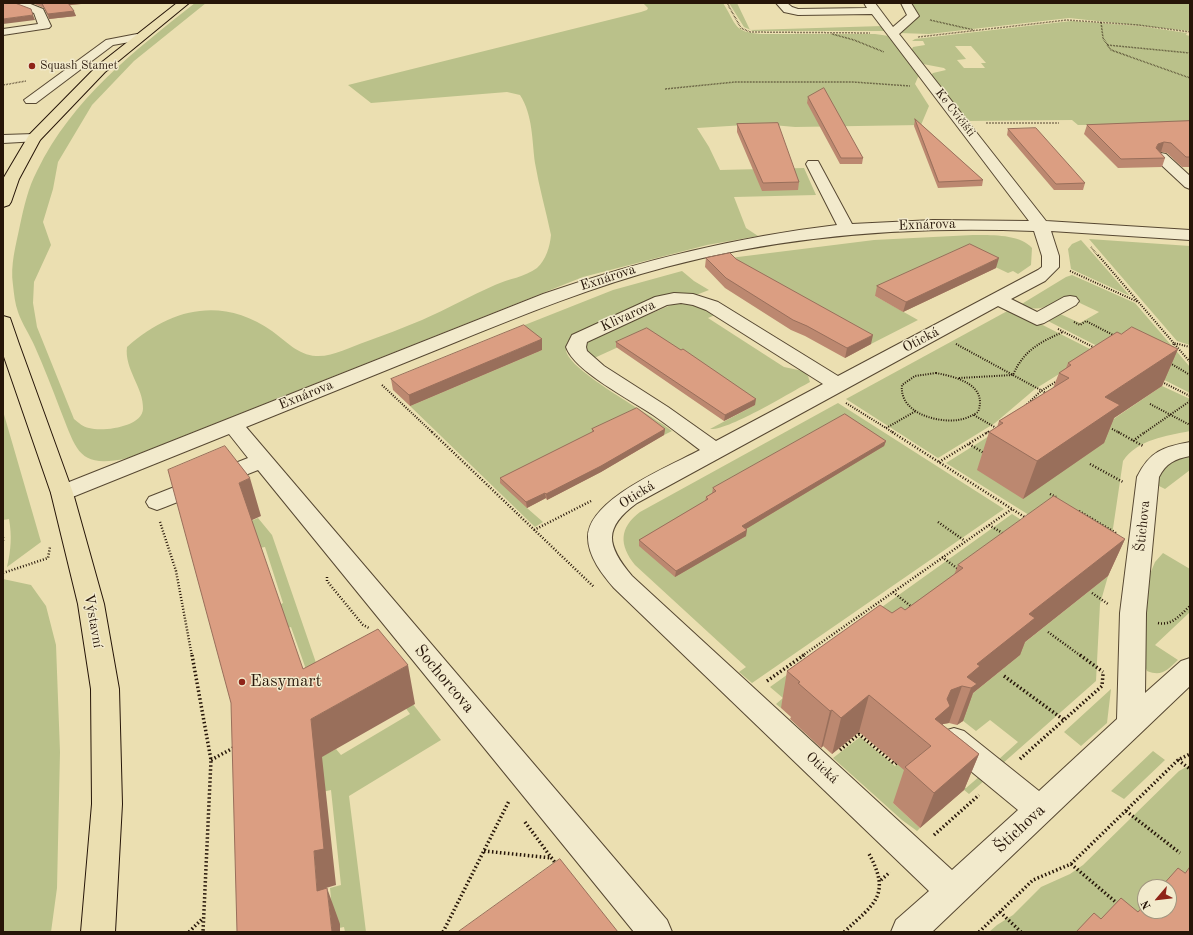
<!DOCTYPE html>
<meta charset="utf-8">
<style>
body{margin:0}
#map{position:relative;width:1193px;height:935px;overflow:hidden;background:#ebdfb1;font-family:"Old Standard TT",serif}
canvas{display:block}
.frame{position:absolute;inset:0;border:4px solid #261508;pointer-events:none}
.north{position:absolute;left:1137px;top:879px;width:40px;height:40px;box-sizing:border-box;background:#f2eacc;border:1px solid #a0957e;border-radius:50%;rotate:242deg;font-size:11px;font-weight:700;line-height:16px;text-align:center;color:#261508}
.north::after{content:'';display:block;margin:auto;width:14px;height:18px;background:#8f2418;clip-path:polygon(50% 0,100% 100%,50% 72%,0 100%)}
</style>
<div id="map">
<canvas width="1193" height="935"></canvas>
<div class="frame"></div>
<div class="north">N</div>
</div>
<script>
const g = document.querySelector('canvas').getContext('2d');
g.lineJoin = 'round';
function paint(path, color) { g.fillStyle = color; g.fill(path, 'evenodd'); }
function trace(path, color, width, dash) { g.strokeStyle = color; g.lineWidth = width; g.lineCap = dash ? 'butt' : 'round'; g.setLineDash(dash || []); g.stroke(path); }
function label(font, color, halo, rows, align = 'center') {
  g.font = font + ' "Old Standard TT",serif'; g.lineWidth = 3; g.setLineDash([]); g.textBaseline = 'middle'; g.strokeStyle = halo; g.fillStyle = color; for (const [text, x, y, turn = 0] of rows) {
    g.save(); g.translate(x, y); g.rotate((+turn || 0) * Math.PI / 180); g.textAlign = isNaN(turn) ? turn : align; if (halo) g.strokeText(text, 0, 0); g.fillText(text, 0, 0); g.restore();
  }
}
paint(new Path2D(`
 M195 3H206L134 61 92 105 58 162 53 189 43 222 51 245 34 282 33 303 37 327 74 419C79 423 83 427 89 428 103 432 142 427 143 409 144 388 124 369 127 347 171 308 222 296 272 331 286 341 298 355 316 356 333 357 350 347 365 342 384 335 403 328 422 320 447 309 470 296 495 285 508 279 525 277 537 268 546 260 550 246 551 235 546 211 539 187 535 163 532 141 533 115 520 95L507 92 371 103 348 85 641 12 647 10 648 8 643 3H723C737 25 733 32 761 34H875L889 36 921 76 918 77 915 84 929 106 921 125 795 127 761 124 697 128 709 147 720 170 804 168 816 195 734 197 746 228 758 236 707 245 583 277 128 458C78 469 77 451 60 409 52 388 44 367 35 347 30 335 22 324 18 312 15 304 14 294 13 285 10 265 16 245 20 225 24 207 28 188 37 171 72 99 134 51 195 3Z
 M729 3H737L750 30 883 26 887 31H753L744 27Z
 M910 3H1190V31L1069 18 929 34 899 33 914 20Z
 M1071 21 1139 26 1187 33 1186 35 1190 36V134L1126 125H1078L1072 120 965 121 931 75 933 73 946 70 944 68 923 64 911 51 913 47 925 45 923 41H912L915 39ZM955 46H971L986 63H981L985 68H964L957 60 966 59Z
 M973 235C991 235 1020 234 1032 248L1031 265 1018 274 1013 271 1008 273 968 254 875 296 918 320 871 344 730 258 874 240Z
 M1089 239 1190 246V345L1177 341Z
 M1081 240 1130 296 1071 269 1068 249 1072 244Z
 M682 271 694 281 709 290 696 295 660 297 580 331C573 335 565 341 566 350 568 371 653 415 672 431L664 435 636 414 527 508 543 522 535 527 410 406 542 350 516 340 507 332 613 290Z
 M1072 275 1135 303 1190 367V393L1046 320 1058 313 1080 323 1099 312 1065 296C1048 306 1040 313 1020 305L1066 277Z
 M678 302 699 306 715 315 708 318 784 367 803 371 808 376 810 382C791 392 728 431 710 429L755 405 647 334 592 359 584 348 586 343 591 339Z
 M1011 309 1094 351 1093 353 1035 389 995 423 938 458 846 399Z
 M1162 386 1190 399V431C1166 436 1138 439 1123 461L1108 562H1104L946 463 1010 423 1090 435Z
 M838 403 1004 509 752 683 739 672 746 667 635 565C619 545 619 528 640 512Z
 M3 411 41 542 7 567C11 550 12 536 9 519L3 520Z
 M1190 456V470L1165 489 1157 485C1161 468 1173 459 1190 456Z
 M1012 514 1040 532 967 698 1020 655 1014 651 1108 576 1100 604 1096 681 1002 764 998 760 1018 742 990 720 976 731 953 713 818 680 781 708 776 704 783 698 770 687Z
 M258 518 272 535 324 686 314 692 291 627 285 629 277 606 283 603 265 547 259 548 192 547Z
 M1163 553 1190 569V612L1155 645 1178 660C1167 670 1162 677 1147 671L1142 660 1150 574 1155 562Z
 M3 579 31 585 46 606 56 645 60 752 57 888 51 932H3Z
 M1111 689 1107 723 1081 746 1064 732Z
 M412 703 441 740 349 796 366 932H345L344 927 334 929 330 888 341 885 331 790 322 792 319 758 336 749 341 755 410 714 405 707Z
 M860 737 895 766 915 750 936 763 966 788 980 776 985 780 969 794 936 767 893 803 920 828 917 831 902 820 833 758Z
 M1153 751 1165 760 1124 799 1111 791Z
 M1190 765V874L1169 887H1145V911L1099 932H989L997 925 1013 915 1041 887 1070 874 1083 865 1179 771Z`), '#bac18a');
const minor = new Path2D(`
 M18 3H28L43 9 51 26 49 28 3 35V29L38 24 34 13 18 7Z
 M776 3H787L792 7 798 9 867 8 864 3H875L893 27 907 15 901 3H911L919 16 899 34 1046 221 1190 230V240L1051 231 1059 256V267L1045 281 1011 299 1037 312 1064 297 1070 296 1076 297 1079 301 1076 305 1044 323 1037 325 998 306 637 503C603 528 606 545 632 576L952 870 1018 810 944 749 940 740 944 731 954 728 964 731 1039 791 1117 719 1120 613 1137 477C1150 451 1163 447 1190 442V456C1175 459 1166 463 1159 477L1146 613 1145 693 1181 661 1190 658V686L932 932H891L896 920 929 891 614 588C603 575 588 557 588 537 588 499 670 466 700 450 684 438 669 426 653 415 631 400 574 371 566 347L572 335 655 297 674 293 693 294 718 302 838 376 1038 270 1042 267V256L1034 231C910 226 787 235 666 267 594 286 525 314 456 342 386 370 316 399 246 427L667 920 672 932H634L258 470 165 507 157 510 149 507 146 502 149 497 248 458 229 434 70 498 62 501 54 498 51 493 54 488 543 294C639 261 736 237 837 225L806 164 808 161H818L852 224 933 220 1029 221 872 14 798 15 784 12ZM681 303 693 305 706 310 823 384 716 441 668 407 604 366 587 351 586 347 587 342 667 305Z
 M137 34 141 36 143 38 141 40 113 45 36 103H26L24 100 106 40Z
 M34 134 39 135 41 138 39 141 3 143V135Z
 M1161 153 1166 154 1190 176V189L1185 187 1156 160 1154 157 1156 154Z`);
const major = new Path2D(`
 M177 3H189L105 72 40 140 19 179 11 202 9 205 3 207V179L29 135 97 66Z
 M3 316 10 318 19 344 73 493 104 604 119 689 122 804 115 932H81L92 804 91 689 78 604 51 493 3 354Z`);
trace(minor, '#574832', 2);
trace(major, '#261508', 2);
trace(new Path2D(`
 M727 3 741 28 750 32 870 33
 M930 20 974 30
 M1101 22 1103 38 1111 50 1190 78
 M832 34 854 40 884 52
 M918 37 1067 20 1138 25 1190 32
 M1107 45 1190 53
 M3 85 26 81
 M665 89 735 82H853L910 86
 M986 123H1059
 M1091 247 1098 256`), '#261508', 1.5, [0.5, 1]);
trace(new Path2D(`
 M1098 255 1190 362
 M1070 271 1138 302
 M1074 322 1080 325 1086 321 1115 336
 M1058 329 1095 348
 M956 344 1046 393
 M1172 347 1174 343 1190 347
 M1170 363 1190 375
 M936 373C957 377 988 385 978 412 972 416 965 419 958 420 935 423 899 412 902 385L915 376Z
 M959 378 1013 375C1023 351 1040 342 1063 332
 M1162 382 1190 396
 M382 385 433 433
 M846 403 894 433
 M1150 404 1190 425
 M1025 406 1041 391 1057 381
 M974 415 996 428
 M886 428 916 411
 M1112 429 1120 433
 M986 433 990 431
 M1144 433 1190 401`), '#261508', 2, [1, 1.5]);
trace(new Path2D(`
 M432 432 594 587
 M892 432 1026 518
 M1118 432 1143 446
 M1133 441 1145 432
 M969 444 984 453
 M939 462 988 432
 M1090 464 1123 482
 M1050 494 1056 497
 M1079 511 1116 533
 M160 522 176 571 192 656
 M938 522 965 541
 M989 525 1004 534
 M534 530 591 501
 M3 537V541
 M942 557 958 569
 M3 573 48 558 50 547
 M327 577V581L363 625 369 628
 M893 592 913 608
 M1092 593 1108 604
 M1158 623C1172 626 1180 615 1190 606
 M1048 632 1081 656
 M802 656 1012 509`), '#261508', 2.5, [1, 2]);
trace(new Path2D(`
 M192 655 211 760 203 932
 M1080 655 1103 672
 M1004 676 1064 720
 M767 681 804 655
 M840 750 859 734 895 764 898 762
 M1020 759 1102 686 1103 674
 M211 760 235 747
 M1178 760 1190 769
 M1126 811 1180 853
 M525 822 556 864
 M934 835 979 795
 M484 851 552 858
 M1071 864 1118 904
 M881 880 890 872
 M1000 912 1021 932
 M189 932 203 918
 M443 932 509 801
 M844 932C875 903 892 895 868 852
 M979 932 1033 880 1071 864 1178 760 1190 754`), '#261508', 3.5, [1.5, 2.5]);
paint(minor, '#f2eacc');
paint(major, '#ebdfb1');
paint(new Path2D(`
 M32 3H94L69 5 76 16 49 19 44 8Z
 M808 97 863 158 862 164H840L807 103Z
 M915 119 983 180 982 186 938 188 914 126Z
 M1190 121V167H1182L1167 153 1161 152H1160L1165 158 1162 167 1118 168 1084 134 1087 125Z
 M737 124 799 182 798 190 762 191 737 132Z
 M1008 129 1085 183 1083 190H1054L1007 135Z
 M706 258 736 259 871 344 845 358 805 336 791 330 725 288 705 267Z
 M996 268 903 312 875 296 877 286Z
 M1121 334 1178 349 1162 386 1114 418 1104 443 1023 499 977 470 989 432 997 427 999 421 1053 388 1059 373 1066 368 1068 363Z
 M616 342 755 405 724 421 616 347Z
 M542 350 410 406 393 390 391 379Z
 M592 429H665L664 435 601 472 547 500 546 498 527 508 500 483V478L592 433Z
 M886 441 884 446 746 529V536L675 577 639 546V540L705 501 706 497 712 493 713 488Z
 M1125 539 1108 576 1025 642 1020 655 973 693 963 721 957 725 949 723 943 724V725L979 754 964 790 920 828 893 803 904 770 859 732 832 754 823 746 821 748 790 719 791 717 781 708 787 671 892 613 905 610 954 575 958 565Z`), '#bc8870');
paint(new Path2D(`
 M66 3H94L67 5Z
 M74 11 76 16 49 19 48 14Z
 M33 15 35 20 3 24V19Z
 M1164 142 1161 152 1155 153 1158 144Z
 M999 258 996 268 903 312 906 302Z
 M873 335 871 344 845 358 847 348Z
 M542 339V350L410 406 409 395Z
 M1178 349 1162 386 1114 418 1104 443 1023 499 1037 461 1105 397Z
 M756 399 755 405 724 421 725 415Z
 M665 429 664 435 601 472 547 500 546 494Z
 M886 441 884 446 741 532 742 526Z
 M250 478 261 516 250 521 239 483Z
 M545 493 546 498 527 508 526 502Z
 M747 530 746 536 675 577 676 571Z
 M1125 539 1108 576 1025 642 1020 655 973 693 963 721 957 725 971 688 967 677 977 664 1029 614Z
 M408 665 415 704 322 757 336 885 326 888 330 926 317 891 314 851 311 719Z
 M962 686 949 723 943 724 936 743 935 719 947 699 951 690Z
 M869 695 859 732 832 754 841 718Z
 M832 710 823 746 821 748 830 711Z
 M979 754 964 790 920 828 934 793Z
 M327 888 340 924V932H332Z`), '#996f5b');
const building = new Path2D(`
 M3 3H15L31 9 33 15 3 19Z
 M42 3H68L74 11 48 14Z
 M824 88 863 158H841L808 97Z
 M915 119 983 180 939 182Z
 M1190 121V157H1186L1171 143 1164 142 1158 144 1156 148 1165 158 1121 159 1087 125Z
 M778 123 799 182 763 183 737 124Z
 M1036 128 1085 183 1056 184 1008 129Z
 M970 244 999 258 906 302 877 286Z
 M730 253 736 259 873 335 847 348 807 326 793 320 726 278 706 258Z
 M524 325 542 339 409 395 391 379Z
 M1132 327 1178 349 1105 397 1120 405 1037 461 989 432 1003 423 999 421 1069 378 1059 373 1071 365 1068 363 1117 332 1121 334Z
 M647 328 681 350 683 349 756 399 725 415 616 342Z
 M637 408 665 429 601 466 546 494 545 493 526 502 500 478 594 431 592 429Z
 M845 414 886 441 742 526 747 530 676 571 639 540 708 499 706 497 716 491 713 488Z
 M225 446 250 478 239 483 303 669 378 629 408 665 311 719 324 849 314 851 317 891 327 888 332 932H237L231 703 168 470Z
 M1054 496 1125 539 1029 614 1035 618 977 664 980 666 967 677 977 684 971 688 962 686 951 690 947 699 950 706 935 719 979 754 934 793 905 767 931 746 869 695 841 718 832 710 830 711 798 683 800 682 787 671 880 605 892 613 901 607 905 610 963 568 958 565Z
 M560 859 618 932H458Z
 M1190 867V932H1076L1094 913 1101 919 1121 898 1138 912 1145 904V911H1169V887H1161L1178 868 1185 873Z`);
paint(building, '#db9e82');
trace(building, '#996f5b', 1);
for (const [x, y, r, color] of [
 [32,66,4,"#8f2418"],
 [242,682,4,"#8f2418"]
]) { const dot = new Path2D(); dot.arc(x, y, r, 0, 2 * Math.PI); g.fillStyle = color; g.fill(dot); trace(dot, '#f2eacc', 1.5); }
label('12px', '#261508', '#f2eacc', [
 ["Squash Stamet",40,66]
], 'left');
label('12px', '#261508', '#f2eacc', [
 ["Ke Cvičišti",955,113,52]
]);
label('14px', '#261508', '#f2eacc', [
 ["Exnárova",927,225,-2],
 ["Exnárova",608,278,-18],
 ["Klivarova",628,316,-24],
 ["Otická",921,340,-28],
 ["Exnárova",306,395,-22],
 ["Otická",637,495,-32],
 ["Štichova",1143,526,-84],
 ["Výstavní",93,621,80],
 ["Otická",822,768,43]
]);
label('17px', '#261508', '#f2eacc', [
 ["Sochorcova",444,679,50],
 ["Štichova",1020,829,-43]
]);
label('17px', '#261508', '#f2eacc', [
 ["Easymart",250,682]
], 'left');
</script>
